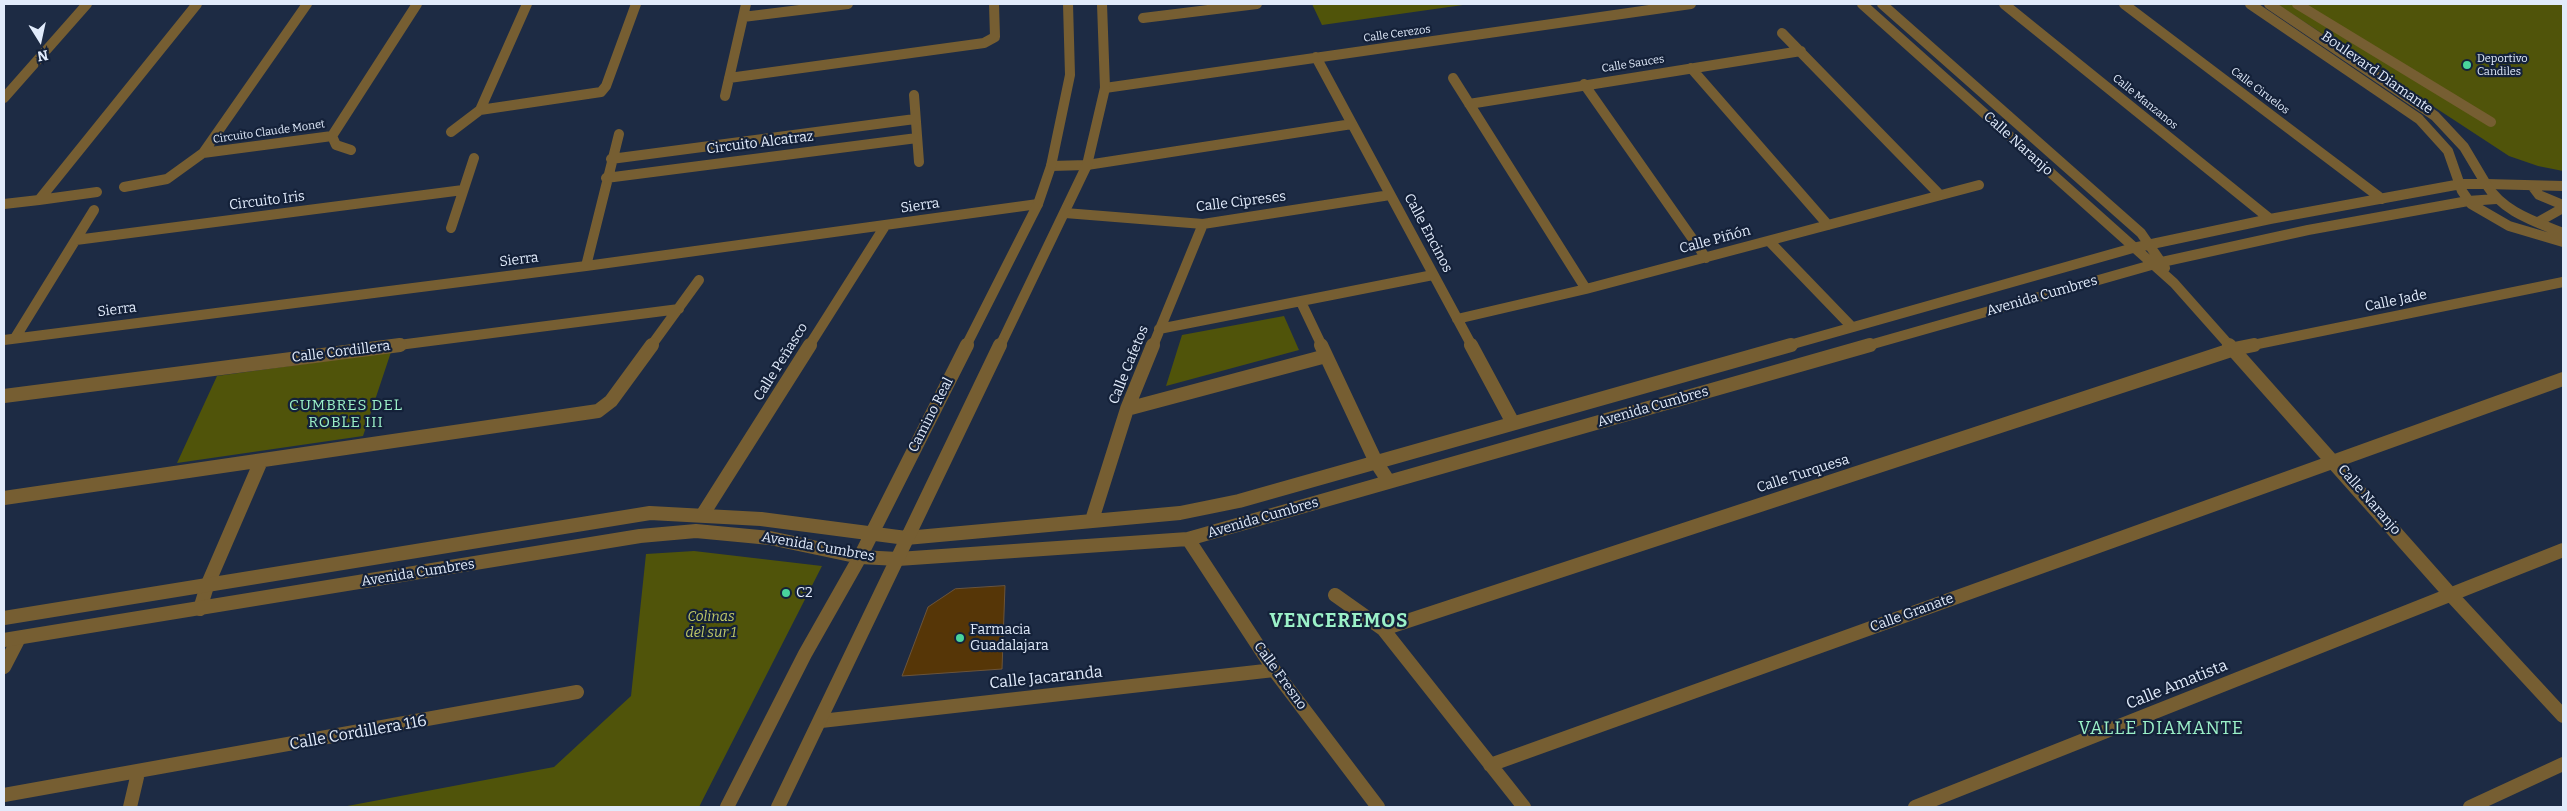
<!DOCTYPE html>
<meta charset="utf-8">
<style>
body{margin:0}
#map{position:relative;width:2567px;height:811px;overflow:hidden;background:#1d2b44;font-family:Bitter,serif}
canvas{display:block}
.frame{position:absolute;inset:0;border:5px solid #e1ebfb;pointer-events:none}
.north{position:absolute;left:15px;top:15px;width:50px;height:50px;-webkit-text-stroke:4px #142139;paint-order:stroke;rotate:170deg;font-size:14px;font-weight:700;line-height:20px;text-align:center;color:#e1ebfb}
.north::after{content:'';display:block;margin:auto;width:18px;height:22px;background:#e1ebfb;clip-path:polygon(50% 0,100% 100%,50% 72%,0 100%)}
</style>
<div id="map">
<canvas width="2567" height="811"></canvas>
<div class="frame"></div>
<div class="north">N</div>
</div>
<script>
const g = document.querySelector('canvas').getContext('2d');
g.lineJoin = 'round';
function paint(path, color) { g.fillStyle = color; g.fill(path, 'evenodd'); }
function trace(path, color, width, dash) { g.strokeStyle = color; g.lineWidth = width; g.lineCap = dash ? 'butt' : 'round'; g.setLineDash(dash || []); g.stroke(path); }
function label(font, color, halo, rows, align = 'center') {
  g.font = font + ' Bitter,serif'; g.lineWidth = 4.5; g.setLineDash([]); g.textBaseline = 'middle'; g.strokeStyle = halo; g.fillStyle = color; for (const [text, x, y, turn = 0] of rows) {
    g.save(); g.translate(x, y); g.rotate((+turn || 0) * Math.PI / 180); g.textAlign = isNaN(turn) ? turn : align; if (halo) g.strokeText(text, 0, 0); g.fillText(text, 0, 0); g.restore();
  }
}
paint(new Path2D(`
 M1312 4H1470L1322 25Z
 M2277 4H2563V171L2538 166 2509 156Z
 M1284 316 1299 350 1166 386 1182 335Z
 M391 352 363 436 177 463 217 376Z
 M694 551 822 566 699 807H342L554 767 631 696 646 554Z`), '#50540a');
const building = new Path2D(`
 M1005 586 1002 669 902 676 928 607 955 589Z`);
paint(building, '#563607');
trace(building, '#6b543a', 1);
trace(new Path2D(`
 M2297 4 2491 122
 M2486 184 2563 186
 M2533 187 2539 195 2563 205
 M2538 222 2563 208`), '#765e32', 10);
trace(new Path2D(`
 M2269 4 2435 116 2464 147 2486 184`), '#765e32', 10);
trace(new Path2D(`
 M307 4 203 153 332 136 417 4
 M1862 4 2174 283 2230 346
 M1882 4 2141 233 2165 268
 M2004 4 2270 219
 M2124 4 2382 199
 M2250 4 2419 119 2448 151 2462 191 2471 204 2509 226 2563 242
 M743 17 848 4
 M1143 18 1257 4
 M1782 33 1940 195
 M1316 57 1472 346
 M1691 68 1828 225
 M729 78 984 43 995 37 994 4
 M1453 78 1586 289
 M1584 84 1706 258
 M1105 88 1691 4
 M914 95 919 162
 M725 96 746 4
 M4 98 87 4
 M1469 104 1801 51
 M480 110 601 92 606 86 636 4
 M451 132 480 110 527 4
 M332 136 336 145 351 150
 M611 159 915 119
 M1051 166 1087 165 1352 124
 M606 178 917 138
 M124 187 167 179 203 153
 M39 200 97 192
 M4 204 39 200 197 4
 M1065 213 1203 224 1390 195
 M451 228 474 158
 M76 240 463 190
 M1769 241 1851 326
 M586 266 619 134
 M1301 302 1322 346
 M1457 319 1586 289 1979 185
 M1159 329 1433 275
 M15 338 94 210
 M4 340 586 266 1038 204
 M391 346 679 309
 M651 346 699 280
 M809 346 885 226
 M1153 346 1203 224
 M1786 346 2133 248 2270 219 2461 184H2486C2503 212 2534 221 2563 233
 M1866 346 2162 262 2308 230 2468 201 2496 199
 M2248 346 2563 282`), '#765e32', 10);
trace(new Path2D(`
 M1321 345 1376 462 1389 482
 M1471 345 1513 423
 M2229 345 2451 595 2563 716
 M4 396 400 345
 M1127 409 1326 356
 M4 498 598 411 611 401 652 345
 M703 514 810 345
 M1092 520 1127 409 1153 345
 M906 538 1180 513 1239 501 1791 345
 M1188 539 1274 670 1378 807
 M898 559 1188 539 1870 345
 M1335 595 1383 629 1524 807
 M200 609 207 586 261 461
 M1383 629 2234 349 2254 345
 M4 667 19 638
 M821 721 1274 670
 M1490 765 2563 379
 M4 795 577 692
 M130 807 138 773
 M1915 807 2563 550
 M2470 807 2563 764`), '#765e32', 14);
trace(new Path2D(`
 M966 346 1038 204 1051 166 1070 75 1068 4
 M1000 346 1087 165 1105 88 1102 4`), '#765e32', 10);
trace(new Path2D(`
 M4 618 650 513 761 519 906 538
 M4 640 640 536 696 531 770 538 860 557 898 559
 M727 807 805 654 860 557 967 345
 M778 807 1000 345`), '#765e32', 14);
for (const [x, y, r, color] of [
 [2467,65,5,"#49d49c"],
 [786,593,5,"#49d49c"],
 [960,638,5,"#49d49c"]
]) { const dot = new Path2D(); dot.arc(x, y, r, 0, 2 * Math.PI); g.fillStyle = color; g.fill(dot); trace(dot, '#142139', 2); }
label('11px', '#e1ebfb', '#142139', [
 ["Calle Cerezos",1397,34,-8],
 ["Calle Sauces",1633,64,-9],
 ["Calle Ciruelos",2260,91,37],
 ["Calle Manzanos",2145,102,39],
 ["Circuito Claude Monet",269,132,-8]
]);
label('11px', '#e1ebfb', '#142139', [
 ["Deportivo",2477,59],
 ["Candiles",2477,72]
], 'left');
label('14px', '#e1ebfb', '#142139', [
 ["Boulevard Diamante",2377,73,35],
 ["Circuito Alcatraz",760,143,-7],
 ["Calle Naranjo",2018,144,42],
 ["Circuito Iris",267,201,-7],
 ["Calle Cipreses",1241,202,-7],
 ["Sierra",920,206,-8],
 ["Calle Encinos",1428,233,62],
 ["Calle Piñón",1715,240,-15],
 ["Sierra",519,260,-7],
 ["Avenida Cumbres",2042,296,-16],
 ["Calle Jade",2396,301,-12],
 ["Sierra",117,310,-7],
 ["Calle Cordillera",341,352,-7],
 ["Calle Peñasco",781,362,-58],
 ["Calle Cafetos",1129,365,-68],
 ["Avenida Cumbres",1653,407,-16],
 ["Camino Real",931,415,-63],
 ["Calle Turquesa",1803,474,-18],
 ["Calle Naranjo",2369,500,49],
 ["Avenida Cumbres",1263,518,-16],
 ["Avenida Cumbres",818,547,10],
 ["Avenida Cumbres",418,573,-9],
 ["Calle Granate",1912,613,-20],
 ["Calle Fresno",1280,676,54]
]);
label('14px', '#e1ebfb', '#142139', [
 ["C2",796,593],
 ["Farmacia",970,630],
 ["Guadalajara",970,646]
], 'left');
label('italic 14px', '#c0c867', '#142139', [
 ["Colinas",711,617],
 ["del sur 1",711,633]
]);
g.letterSpacing = '1px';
label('15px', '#9bf0c8', '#142139', [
 ["CUMBRES DEL",346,406],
 ["ROBLE III",346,423]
]);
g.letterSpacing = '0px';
label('16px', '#e1ebfb', '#142139', [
 ["Calle Jacaranda",1046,678,-6],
 ["Calle Amatista",2177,685,-22],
 ["Calle Cordillera 116",358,733,-10]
]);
g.letterSpacing = '1px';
label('18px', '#9bf0c8', '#142139', [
 ["VALLE DIAMANTE",2161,729]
]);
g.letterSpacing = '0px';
g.letterSpacing = '1px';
label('bold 19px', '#9bf0c8', '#142139', [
 ["VENCEREMOS",1339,622]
]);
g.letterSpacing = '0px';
</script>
